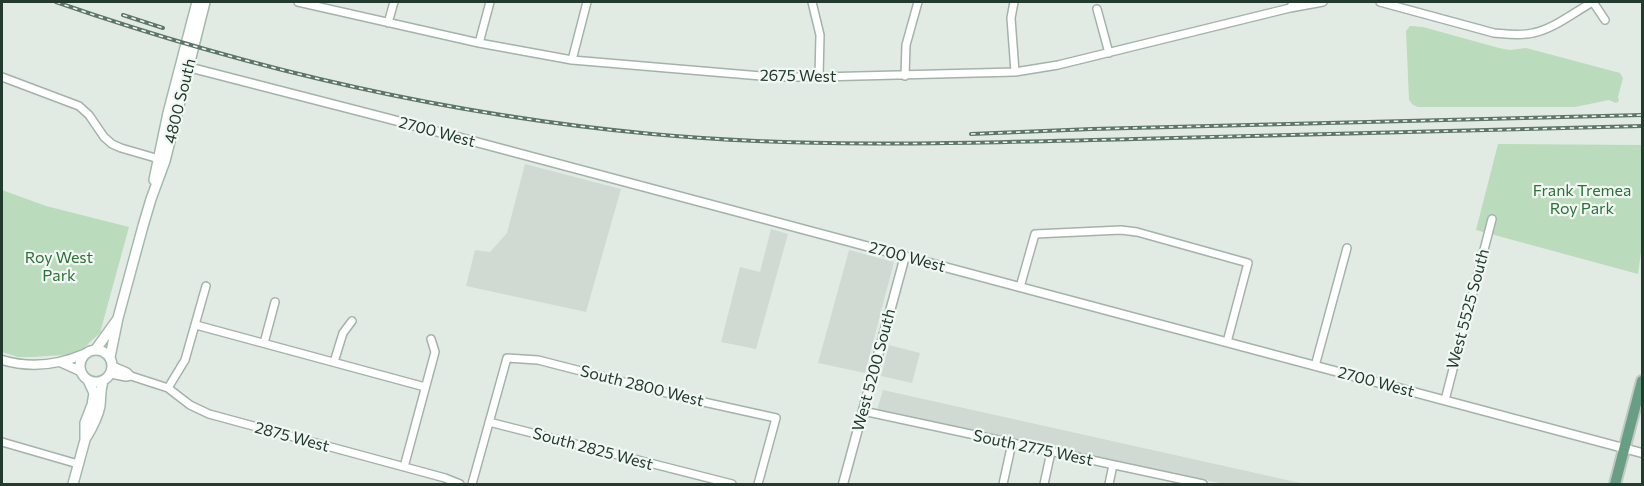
<!DOCTYPE html>
<style>
body{margin:0}
#map{position:relative;width:1644px;height:486px;overflow:hidden;background:#e1ebe4;font-family:Commissioner,sans-serif}
canvas{display:block}
.frame{position:absolute;inset:0;border:3px solid #233a2e;pointer-events:none}
</style>
<div id="map">
<canvas width="1644" height="486"></canvas>
<div class="frame"></div>
</div>
<script>
const g = document.querySelector('canvas').getContext('2d');
g.lineJoin = 'round';
function paint(path, color) { g.fillStyle = color; g.fill(path, 'evenodd'); }
function trace(path, color, width, dash) { g.strokeStyle = color; g.lineWidth = width; g.lineCap = dash ? 'butt' : 'round'; g.setLineDash(dash || []); g.stroke(path); }
function label(font, color, halo, rows, align = 'center') {
  g.font = font + ' Commissioner,sans-serif'; g.lineWidth = 4.5; g.setLineDash([]); g.textBaseline = 'middle'; g.strokeStyle = halo; g.fillStyle = color; for (const [text, x, y, turn = 0] of rows) {
    g.save(); g.translate(x, y); g.rotate((+turn || 0) * Math.PI / 180); g.textAlign = isNaN(turn) ? turn : align; if (halo) g.strokeText(text, 0, 0); g.fillText(text, 0, 0); g.restore();
  }
}
paint(new Path2D(`
 M525 164 621 189 586 312 466 286 475 250 490 252 507 233Z
 M771 229 788 234 756 349 721 342 740 267 760 272Z
 M849 250 894 262 865 373 818 363Z
 M889 345 920 353 912 383 881 376Z
 M883 390 1305 484H1224L877 410Z`), '#d0dad3');
paint(new Path2D(`
 M1410 26 1423 27 1499 48 1510 50 1526 48 1620 73 1623 78 1618 97 1619 101 1616 103 1609 100 1575 107H1418L1413 105 1409 100 1406 31Z
 M1498 144 1642 145V245L1638 274 1476 230Z
 M2 190 46 206 129 227 100 333 77 354 33 357H18L2 352Z`), '#bbdbbd');
const minor = new Path2D(`
 M298 2 479 43 572 60 773 77H819L1015 72 1058 65 1290 8 1294 2
 M812 2 820 35 819 77
 M1014 2 1011 18 1015 72
 M1380 2 1494 33C1507 34 1520 36 1533 33 1554 29 1574 12 1593 2
 M1593 2 1605 20
 M1290 8 1323 2
 M1097 9 1109 53
 M388 23 394 2
 M479 43 490 2
 M572 60 587 2
 M905 76 906 45 918 2
 M2 77 79 106 89 115 104 137 112 144 121 148 159 159 160 162
 M1020 287 1035 234 1121 230 1137 232 1248 263 1227 342
 M196 325 425 387
 M264 343 275 302
 M334 362 343 333 352 321
 M113 366 127 372 131 376
 M1315 366 1347 248
 M111 374 126 377 131 376 168 388 190 405 209 414 445 478 460 484
 M168 388 185 360 206 286
 M1445 400 1492 219
 M863 411 1203 484
 M489 422 732 484
 M2 442 78 464
 M404 467 435 352 431 339
 M472 484 507 358 538 360 690 399 776 418 758 484
 M1003 484 1012 443
 M1044 484 1051 452
 M1109 484 1113 465`);
const tertiary = new Path2D(`
 M188 67 386 118 1642 453
 M2 360C29 368 58 365 84 354
 M60 362 80 371
 M843 484 905 256`);
const secondary = new Path2D(`
 M154 180 168 113 197 2
 M96 349 117 320
 M80 366a16 16 0 1 1 32 0a16 16 0 1 1-32 0Z
 M110 357 118 318 143 226 151 199 165 161 205 2
 M86 438C92 428 98 417 100 406 101 396 100 391 103 381
 M73 484 85 440V423L92 405 94 393 88 380`);
const primary = new Path2D(`
 M1615 484 1642 381`);
trace(minor, '#a4b2aa', 10);
trace(tertiary, '#a4b2aa', 11);
trace(secondary, '#a3b9ac', 12);
trace(primary, '#c1c8c4', 14);
trace(minor, '#fff', 7);
trace(tertiary, '#fff', 8);
trace(secondary, '#fff', 9);
trace(primary, '#689e84', 10);
const rail = new Path2D(`
 M56 2C249 69 448 115 652 134 813 149 974 143 1135 139 1304 134 1473 131 1642 126
 M123 15 163 28
 M971 134 1092 129 1642 115`);
trace(rail, '#5d7669', 4);
trace(rail, '#f1f8f3', 1.5, [4.5]);
label('16px', '#233a2e', '#f1f8f3', [
 ["2675 West",798,76,1],
 ["4800 South",180,101,-76],
 ["2700 West",437,132,15],
 ["2700 West",907,257,15],
 ["West 5525 South",1468,309,-75],
 ["West 5200 South",874,370,-75],
 ["2700 West",1376,382,15],
 ["South 2800 West",642,386,14],
 ["2875 West",292,437,15],
 ["South 2775 West",1033,448,12],
 ["South 2825 West",593,449,15]
]);
label('16px', '#2f6f39', '#f1f8f3', [
 ["Frank Tremea",1582,191],
 ["Roy Park",1582,209],
 ["Roy West",59,258],
 ["Park",59,276]
]);
</script>
